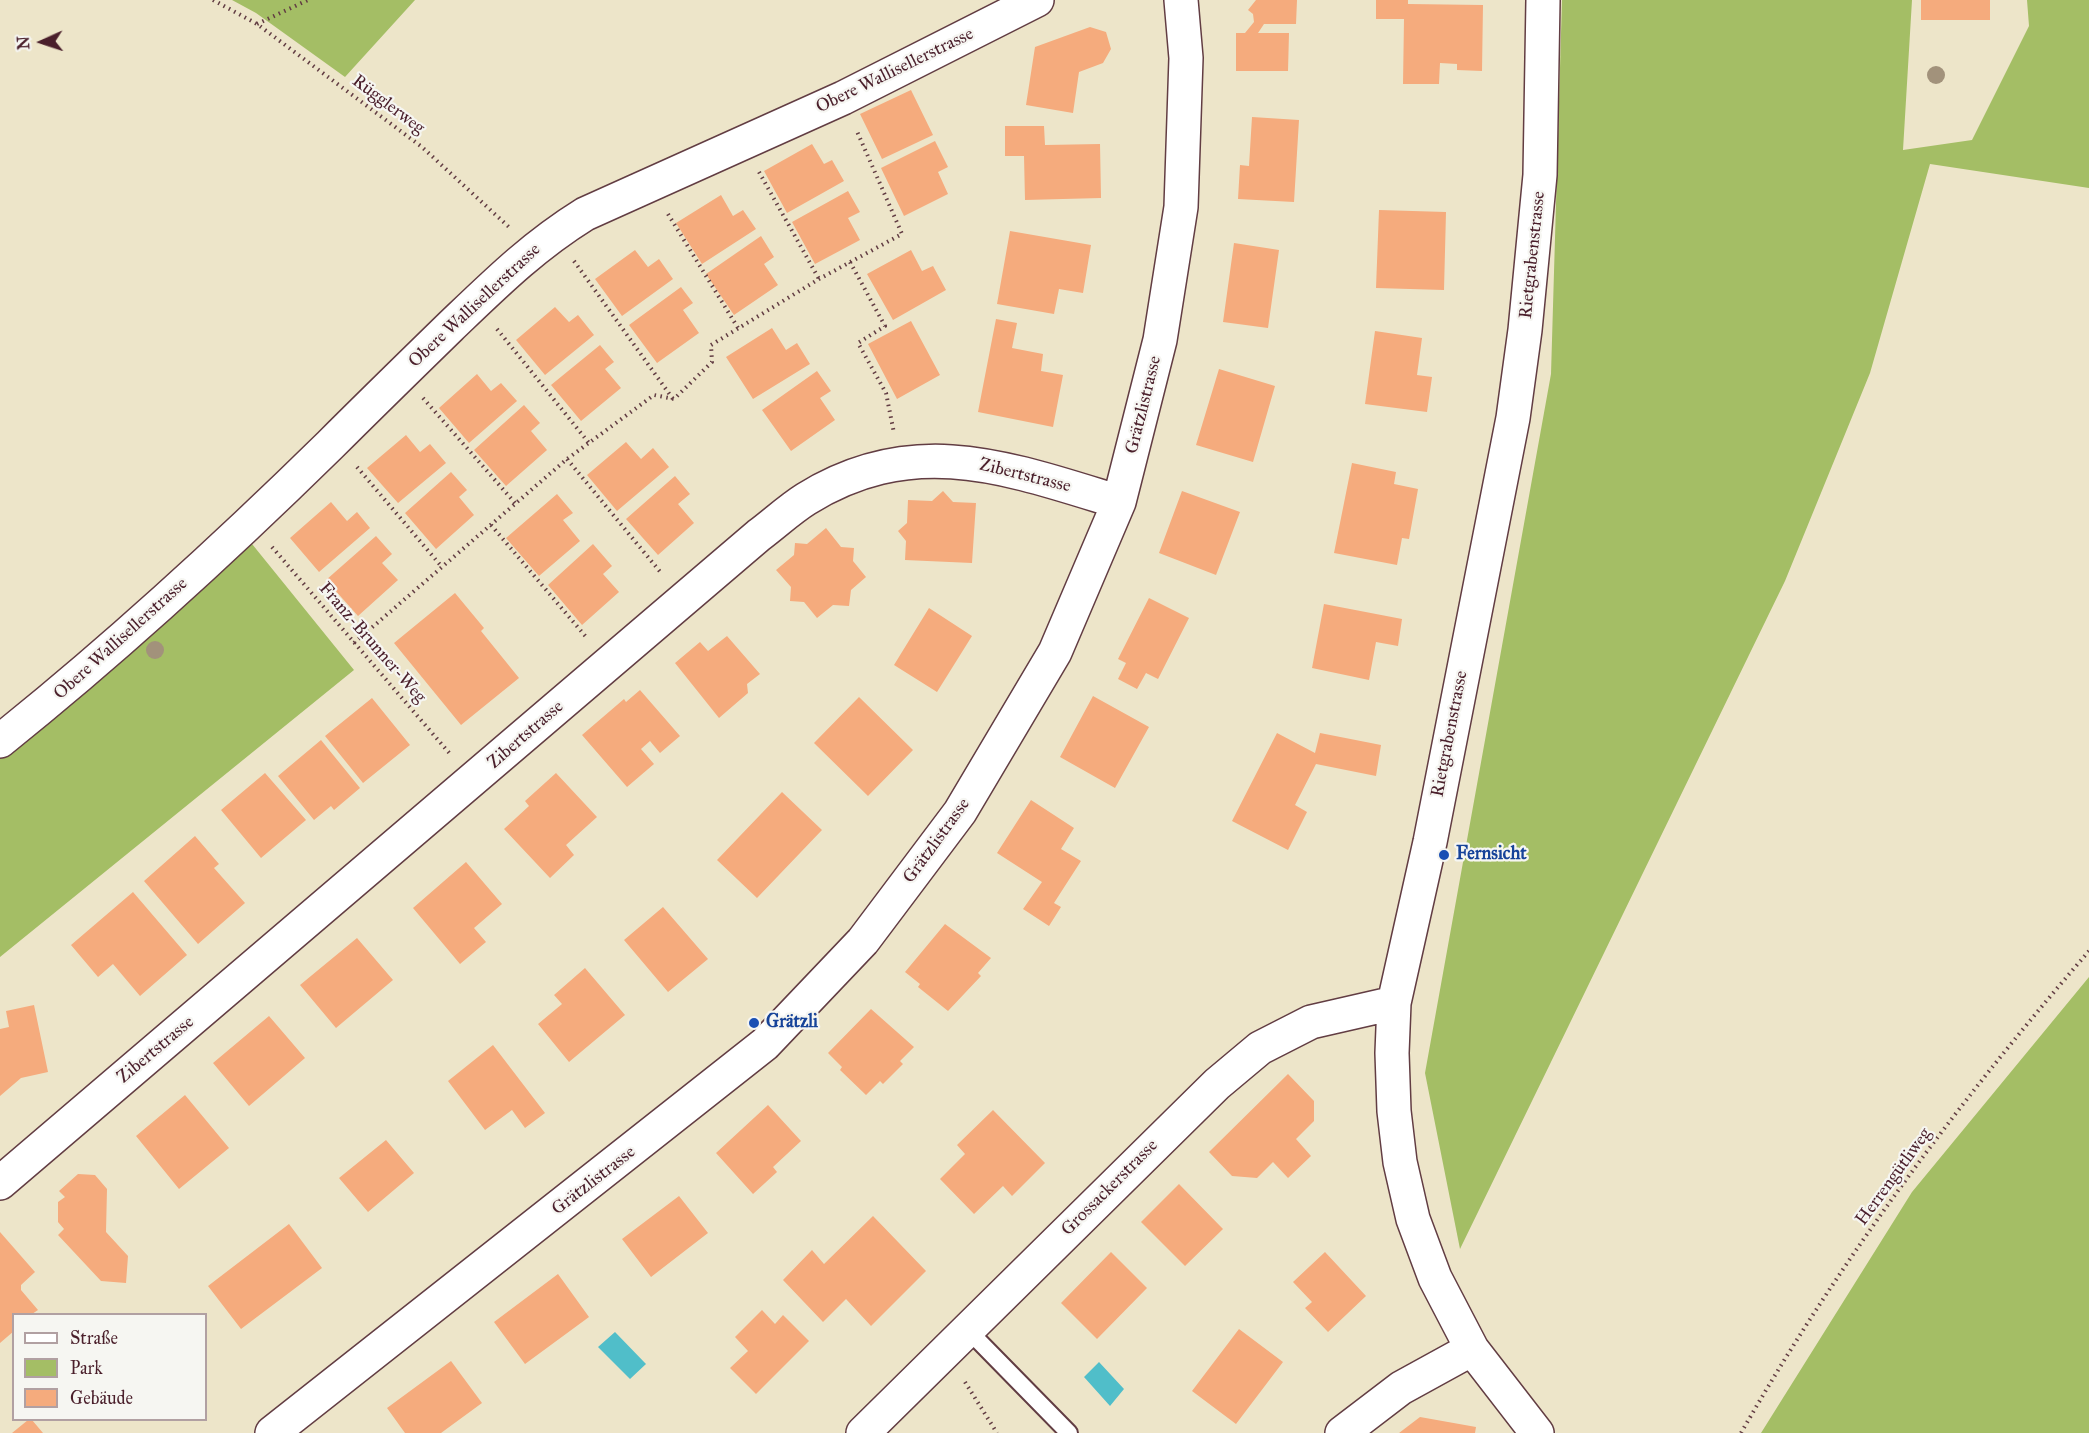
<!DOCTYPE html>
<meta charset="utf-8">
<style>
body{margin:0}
#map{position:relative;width:2089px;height:1433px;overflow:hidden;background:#ede5c9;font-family:"IM FELL Great Primer",serif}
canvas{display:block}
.legend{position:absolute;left:12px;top:1313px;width:195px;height:108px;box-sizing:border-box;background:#f6f6f2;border:2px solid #b1a0a2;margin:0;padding:8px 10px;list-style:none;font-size:18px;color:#4a1f2b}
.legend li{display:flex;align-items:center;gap:12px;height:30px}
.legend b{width:30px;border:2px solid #b1a0a2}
.north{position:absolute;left:12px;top:12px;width:60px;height:60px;-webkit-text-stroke:4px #f6f6f2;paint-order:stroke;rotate:267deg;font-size:16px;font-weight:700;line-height:24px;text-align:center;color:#4a1f2b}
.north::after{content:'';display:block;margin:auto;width:21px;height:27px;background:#4a1f2b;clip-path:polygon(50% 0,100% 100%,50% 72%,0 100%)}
</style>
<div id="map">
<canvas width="2089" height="1433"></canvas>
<ul class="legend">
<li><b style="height:8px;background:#fff"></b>Straße</li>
<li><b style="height:16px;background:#a4be65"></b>Park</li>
<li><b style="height:16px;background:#f5ab7d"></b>Gebäude</li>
</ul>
<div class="north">N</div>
</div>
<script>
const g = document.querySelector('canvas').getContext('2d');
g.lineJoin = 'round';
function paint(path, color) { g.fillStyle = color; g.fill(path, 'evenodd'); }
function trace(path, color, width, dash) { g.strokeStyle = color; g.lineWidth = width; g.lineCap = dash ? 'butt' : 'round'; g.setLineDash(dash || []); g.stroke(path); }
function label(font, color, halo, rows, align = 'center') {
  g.font = font + ' "IM FELL Great Primer",serif'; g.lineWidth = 4.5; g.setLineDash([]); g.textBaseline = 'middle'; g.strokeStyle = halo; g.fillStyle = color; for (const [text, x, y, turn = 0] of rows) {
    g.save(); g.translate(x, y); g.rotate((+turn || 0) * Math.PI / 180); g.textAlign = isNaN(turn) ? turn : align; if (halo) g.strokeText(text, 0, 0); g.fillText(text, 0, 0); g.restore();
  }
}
paint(new Path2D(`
 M232 0H415L345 77 256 13Z
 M1562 0H1912L1903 150 1972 140 2029 26 2027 0H2089V188L1930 164 1870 373 1785 581 1460 1249 1425 1073 1551 374Z
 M248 539 354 670 0 957V756Z
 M2089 977V1433H1761L1912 1192Z`), '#a4be65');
paint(new Path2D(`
 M615 1332 646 1364 630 1379 598 1347Z
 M1099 1362 1124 1389 1110 1406 1084 1377Z`), '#50bec9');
paint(new Path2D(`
 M1256 0H1297L1296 24H1264L1258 33H1289L1288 71H1236V33H1245L1254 22 1253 14 1248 10Z
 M1376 0H1408V4L1483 5 1482 71 1457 70V64L1440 63 1439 84H1403L1404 19H1376Z
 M1921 0H1990V20H1921Z
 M1090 27 1106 32 1111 49 1103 63 1079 72 1073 113 1026 105 1035 47Z
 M911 90 933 135 882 159 860 114Z
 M1252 117 1299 120 1294 202 1238 199 1240 165 1249 166Z
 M1005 126H1044L1045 145 1100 144 1101 198 1025 200 1024 156H1005Z
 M935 141 948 167 938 172 948 194 904 216 881 168Z
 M812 144 824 164 832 160 844 181 787 213 764 171Z
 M848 191 860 212 848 218 860 240 815 264 792 222Z
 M721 195 733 216 743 210 756 229 702 264 676 223Z
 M1379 210 1446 212 1444 290 1376 288Z
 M1010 231 1091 245 1083 293 1059 289 1054 314 997 304Z
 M761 236 774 257 764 264 778 285 734 315 706 274Z
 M1234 243 1279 250 1268 328 1223 322Z
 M635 250 648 267 659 259 673 279 622 316 595 279Z
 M911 250 922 271 933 266 946 290 893 320 867 274Z
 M681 287 693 303 683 310 699 333 657 363 629 325Z
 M555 307 569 322 578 315 594 335 545 375 516 340Z
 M996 319 1017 323 1012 348 1043 354 1041 371 1063 375 1053 427 978 412Z
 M911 321 940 375 897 399 868 344Z
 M772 328 786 350 797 343 810 364 753 399 726 357Z
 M1375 331 1422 338 1417 375 1432 377 1427 412 1365 404Z
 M600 345 614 362 605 369 621 388 581 421 551 385Z
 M1219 369 1275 386 1253 462 1196 445Z
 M817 371 831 391 820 398 835 420 791 451 762 410Z
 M477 374 491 391 501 383 517 401 469 443 439 408Z
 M524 405 540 423 531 431 547 450 506 486 474 450Z
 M406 435 420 452 430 444 446 463 398 503 367 468Z
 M626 442 641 459 653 448 669 467 617 511 587 475Z
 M1352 463 1396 472 1394 484 1418 489 1409 539 1402 538 1397 565 1334 553Z
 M451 472 467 490 459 497 474 515 436 549 405 513Z
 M675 476 690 494 678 504 694 523 658 555 626 519Z
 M943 491 953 502 976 503 972 563 905 560 906 541 898 531 907 523 908 500 932 501Z
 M1182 491 1240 512 1216 575 1159 553Z
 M557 494 573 513 563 520 580 541 539 576 506 538Z
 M331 502 347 521 357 512 370 528 319 572 290 538Z
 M826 528 841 547 854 548 853 561 866 577 851 590 849 606 833 605 817 618 804 602 790 601 791 587 776 570 794 555 795 543 807 544Z
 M376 536 392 554 382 563 398 580 358 616 326 580Z
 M593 544 612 566 603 574 619 592 582 625 548 585Z
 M455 593 484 628 481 631 519 678 461 725 394 643Z
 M1149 598 1189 618 1158 679 1146 673 1137 689 1118 679 1126 663 1118 659Z
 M1324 604 1402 619 1398 646 1376 642 1369 680 1312 668Z
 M929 608 972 636 937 692 894 665Z
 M727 636 760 674 747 684 748 693 719 718 675 663 700 642 708 651Z
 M640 690 680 736 660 753 650 741 641 749 654 764 627 787 582 735 624 699 626 702Z
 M1093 696 1149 727 1115 788 1060 757Z
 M859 697 913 750 868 796 814 743Z
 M372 698 410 745 363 783 325 736Z
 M1277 733 1315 753 1320 733 1381 745 1376 776 1316 764 1295 805 1307 812 1288 850 1232 821Z
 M321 740 360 788 334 810 331 806 314 820 278 776Z
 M265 773 306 820 261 858 221 810Z
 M556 773 597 817 566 845 574 855 550 878 504 829 529 806 525 801Z
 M782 792 822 830 757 898 717 860Z
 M1031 800 1074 828 1061 849 1081 861 1054 903 1061 907 1049 926 1023 909 1042 882 997 853Z
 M195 836 219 864 214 868 245 903 198 944 144 881Z
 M466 862 502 904 474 928 486 942 460 964 413 908Z
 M133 892 187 955 140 996 113 964 98 977 71 945Z
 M663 907 708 959 668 992 624 940Z
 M945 924 991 958 978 973 981 976 948 1011 918 987 920 984 905 972Z
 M357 938 393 980 336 1028 300 985Z
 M585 968 625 1015 569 1062 538 1024 562 1004 554 995Z
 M34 1005 48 1072 21 1078 0 1096V1029L9 1027 6 1011Z
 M871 1009 914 1047 900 1061 903 1064 883 1084 880 1081 866 1095 840 1070 842 1067 828 1053Z
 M269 1016 305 1058 249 1106 213 1063Z
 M493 1045 545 1113 525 1128 512 1110 485 1130 448 1081Z
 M1288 1074 1314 1101V1121L1296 1139 1311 1156 1288 1178 1273 1162 1257 1178 1232 1176 1209 1152Z
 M185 1095 229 1148 179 1189 136 1136Z
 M768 1105 801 1141 773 1167 777 1172 753 1194 716 1153Z
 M993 1110 1045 1163 1012 1196 1003 1186 974 1214 940 1179 965 1154 957 1145Z
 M386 1140 414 1173 368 1212 339 1178Z
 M78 1174 95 1175 107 1189 106 1232 128 1256 126 1283 101 1281 58 1235 64 1229 58 1222V1202L65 1197 59 1191Z
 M1179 1184 1223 1229 1185 1266 1141 1222Z
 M679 1196 708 1233 651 1277 622 1239Z
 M873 1216 926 1271 871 1326 846 1299 823 1322 783 1280 812 1250 824 1264Z
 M289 1224 322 1268 241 1329 208 1286Z
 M0 1232 35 1272 21 1285V1290L38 1310 32 1314H14V1331L0 1343Z
 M1111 1252 1147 1288 1097 1339 1061 1303Z
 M1325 1252 1366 1296 1328 1332 1305 1308 1312 1302 1293 1282Z
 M558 1274 589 1317 525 1364 494 1322Z
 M762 1310 775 1324 783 1315 809 1341 756 1394 730 1368 748 1351 735 1337Z
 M1239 1329 1283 1362 1236 1424 1192 1391Z
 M451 1361 482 1403 441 1433H405L387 1408Z
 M1420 1417 1476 1427 1475 1433H1399Z
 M28 1420H32L43 1433H12Z`), '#f5ab7d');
const service = new Path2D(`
 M967 1329 1069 1433`);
const minor = new Path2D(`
 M0 741C115 649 225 548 330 445 370 405 410 366 450 327 495 284 532 247 585 214L843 98 1037 0
 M0 1183 759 535C775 523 790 509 806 499 914 432 1008 468 1119 502
 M272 1433 765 1044 863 941 960 812 1055 652 1119 502 1160 340 1181 207 1186 58 1181 0
 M863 1433 1217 1084 1260 1048 1311 1022 1394 1003
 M1342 1433 1401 1388 1472 1349
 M1537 1433 1472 1349 1435 1278 1413 1219 1400 1162 1394 1111 1392 1053 1394 1003 1430 842 1513 418 1525 330 1540 175 1543 0`);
trace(service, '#623d43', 20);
trace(minor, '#623d43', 36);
trace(new Path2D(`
 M213 0 257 24 422 147 510 228
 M257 24 308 0
 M759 172 819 279
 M668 214 738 328
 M574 261 673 399
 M850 262 885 326 858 343 886 393 894 433
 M497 329 589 443
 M423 398 516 504
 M567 459 662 574
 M357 467 442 567
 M491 525 587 638
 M272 547 451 755
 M354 643 567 459 654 395 674 399 712 362 711 345 819 279 902 234 856 129
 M965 1382 997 1433
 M1741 1433C1839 1261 1960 1100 2089 951`), '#623d43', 4, [1.5, 4.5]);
trace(service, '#fff', 16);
trace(minor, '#fff', 33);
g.fillStyle = '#a2927b';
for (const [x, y] of [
 [1936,75],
 [155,650]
]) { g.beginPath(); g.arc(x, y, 9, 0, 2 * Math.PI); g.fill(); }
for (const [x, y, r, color] of [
 [1444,855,6,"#1a4fb4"],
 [754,1023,6,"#1a4fb4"]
]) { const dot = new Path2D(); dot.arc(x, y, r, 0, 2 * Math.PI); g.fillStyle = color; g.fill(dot); trace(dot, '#f6f6f2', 2); }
label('18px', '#4a1f2b', '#f6f6f2', [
 ["Obere Wallisellerstrasse",895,71,-26],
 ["Rügglerweg",388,105,37],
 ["Rietgrabenstrasse",1533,255,-84],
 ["Obere Wallisellerstrasse",475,306,-43],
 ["Grätzlistrasse",1144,405,-76],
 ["Zibertstrasse",1025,476,14],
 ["Obere Wallisellerstrasse",121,639,-42],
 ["Franz-Brunner-Weg",372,643,49],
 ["Rietgrabenstrasse",1450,734,-79],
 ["Zibertstrasse",526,735,-41],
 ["Grätzlistrasse",937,841,-54],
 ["Zibertstrasse",156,1050,-40],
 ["Herrengütliweg",1894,1177,-54],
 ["Grätzlistrasse",594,1181,-38],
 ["Grossackerstrasse",1110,1188,-45]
]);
label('bold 18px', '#164399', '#f6f6f2', [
 ["Fernsicht",1456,855],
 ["Grätzli",766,1023]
], 'left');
</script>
